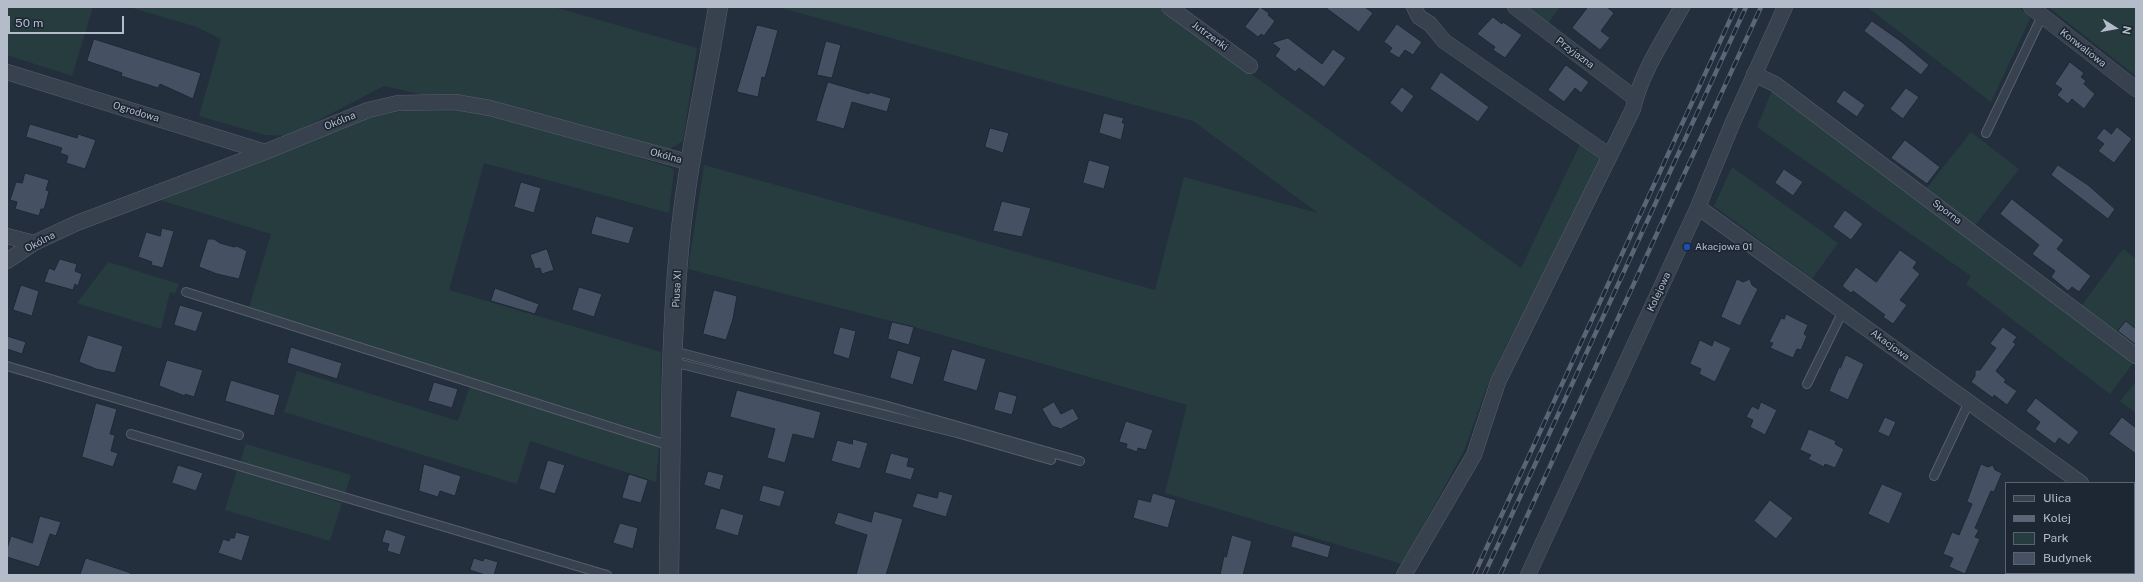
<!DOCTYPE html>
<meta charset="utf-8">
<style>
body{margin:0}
#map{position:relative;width:2143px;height:582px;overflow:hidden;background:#242f3e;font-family:"Public Sans",sans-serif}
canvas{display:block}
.frame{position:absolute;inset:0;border:8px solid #b4bcc9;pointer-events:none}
.legend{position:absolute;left:2005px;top:482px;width:130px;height:92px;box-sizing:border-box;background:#1d2633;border:1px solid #59626f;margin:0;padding:5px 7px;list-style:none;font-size:12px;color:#b4bcc9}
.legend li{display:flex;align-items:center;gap:8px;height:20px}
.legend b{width:20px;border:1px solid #59626f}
.north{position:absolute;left:2095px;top:8px;width:40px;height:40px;-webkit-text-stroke:3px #1d2633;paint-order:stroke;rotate:101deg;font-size:11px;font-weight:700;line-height:16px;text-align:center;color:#b4bcc9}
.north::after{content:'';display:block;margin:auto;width:14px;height:18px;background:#b4bcc9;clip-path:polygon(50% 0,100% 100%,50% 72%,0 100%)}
.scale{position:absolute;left:8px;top:16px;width:116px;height:18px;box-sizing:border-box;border:2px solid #b4bcc9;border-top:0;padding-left:5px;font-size:12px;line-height:14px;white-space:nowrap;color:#b4bcc9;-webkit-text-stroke:3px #1d2633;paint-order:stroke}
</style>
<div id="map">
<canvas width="2143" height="582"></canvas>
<div class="frame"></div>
<ul class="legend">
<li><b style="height:5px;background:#38414e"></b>Ulica</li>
<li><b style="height:5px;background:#5a6575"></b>Kolej</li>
<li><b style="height:11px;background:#263c3f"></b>Park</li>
<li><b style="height:11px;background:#455162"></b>Budynek</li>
</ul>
<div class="north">N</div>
<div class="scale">50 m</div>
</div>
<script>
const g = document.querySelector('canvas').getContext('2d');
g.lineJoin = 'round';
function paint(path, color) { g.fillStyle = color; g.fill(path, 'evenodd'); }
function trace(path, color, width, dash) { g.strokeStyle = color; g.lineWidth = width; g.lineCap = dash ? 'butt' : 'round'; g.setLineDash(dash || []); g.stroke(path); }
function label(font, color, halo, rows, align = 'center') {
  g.font = font + ' "Public Sans",sans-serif'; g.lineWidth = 3.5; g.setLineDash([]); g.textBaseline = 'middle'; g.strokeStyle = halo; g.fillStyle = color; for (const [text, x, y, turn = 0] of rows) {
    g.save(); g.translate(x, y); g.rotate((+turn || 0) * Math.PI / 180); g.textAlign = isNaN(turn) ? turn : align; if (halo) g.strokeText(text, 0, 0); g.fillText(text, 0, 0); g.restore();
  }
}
paint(new Path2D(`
 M7 7H93L72 76 7 55Z
 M129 7H554L697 48 683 141 667 151 384 86 288 136 265 135 199 116 221 39 197 27Z
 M778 7H1158L1521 268 1581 142 1604 157 1541 283 1505 348 1486 389 1464 451 1402 564 1165 493 1187 405 914 327 688 269 704 165 1155 290 1184 177 1318 213 1193 121Z
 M1526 7H1560L1548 23Z
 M1867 7H2018L2031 17 1991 102Z
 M2048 7H2136V76Z
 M1773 88 2135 361 2110 394 1966 284 1971 276 1757 127Z
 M422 108 461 109 497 115 669 167 674 170 669 213 484 163 449 290 661 352 660 437 249 307 271 234 160 200 367 117Z
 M1971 132 2019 169 1974 227 1925 190Z
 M1732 167 1838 243 1812 279 1714 206Z
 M2123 249 2136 259V352L2079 309Z
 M108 262 179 284 175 293 170 292 161 329 77 303Z
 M297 371 458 421 470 386 659 447 656 482 530 441 517 484 284 412Z
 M2136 382V413L2120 401Z
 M246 444 351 475 345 493 240 462Z
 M237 470 342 503 330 541 225 510Z`), '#263c3f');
const building = new Path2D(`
 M1260 7 1269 13 1268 15 1275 21 1264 36 1261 34 1258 37 1245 27Z
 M1325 7H1365L1373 13 1359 32Z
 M1588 7H1607L1614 13 1601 31 1610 38 1600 50 1572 28Z
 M1493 17 1502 24 1503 22 1522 35 1505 58 1493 50 1495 47 1477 34Z
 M1872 21 1902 42 1929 65 1921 75 1864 31Z
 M1397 24 1422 42 1413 55 1405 50 1399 58 1389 52 1392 48 1384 42Z
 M757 25 778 30 765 78 762 77 758 97 737 92Z
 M1288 38 1322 64 1333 49 1346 58 1324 87 1299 68 1295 72 1275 56 1280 49 1272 43Z
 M94 39 201 73 193 99 160 84 158 88 121 76 122 73 87 61Z
 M826 41 841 45 832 78 817 75Z
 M2070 62 2084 73 2081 77 2086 81 2084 84 2095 94 2084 109 2072 99 2068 104 2057 95 2062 89 2055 84Z
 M1566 65 1589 82 1581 93 1575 88 1564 102 1548 90Z
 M1441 72 1489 107 1478 122 1430 89Z
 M828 82 869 94V92L891 98 887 112 852 102 844 129 816 121Z
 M1402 87 1414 96 1402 113 1390 103Z
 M1906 88 1919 97 1903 119 1890 109Z
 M1844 90 1865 105 1857 117 1836 102Z
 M1104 113 1124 118 1122 123H1125L1121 140 1099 133Z
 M30 124 77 138 78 134 96 140 85 169 66 163 68 156 60 153 62 148 26 137Z
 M2117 127 2132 139 2114 163 2098 151 2104 144 2096 138 2104 128 2111 134Z
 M990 128 1009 133 1003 153 985 147Z
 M1905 140 1940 167 1927 184 1891 158Z
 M1089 160 1110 166 1104 189 1083 183Z
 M2058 165 2088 185 2115 209 2108 219 2051 175Z
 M1784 169 1803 182 1793 196 1775 183Z
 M25 173 49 180 46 190 49 191 46 203 44 209H41L39 216 15 209 17 202 10 200 16 182 22 183Z
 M521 182 541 188 534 213 514 207Z
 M2012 199 2064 240 2057 249 2091 276 2079 292 2072 287 2068 291 2051 277 2055 271 2032 254 2039 245 2000 214Z
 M1002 201 1031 208 1022 237 993 231Z
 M1845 210 1863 224 1851 240 1833 227Z
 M596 216 634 227 629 244 591 234Z
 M162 228 174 231 163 268 151 265 152 262 138 257 146 232 160 236Z
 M208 239H214L220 243 234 247 237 246 247 251 239 279 217 274 199 267Z
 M547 249 554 270 542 274 540 268 535 269 530 255Z
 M1900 250 1917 262 1913 268 1920 274 1900 300 1907 305 1893 324 1883 317 1885 315 1853 291 1851 293 1842 286 1856 267 1876 282Z
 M60 259 77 264 75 271 82 274 78 286 75 284 73 290 44 282 49 268 54 270Z
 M1737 279 1743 282 1750 279 1752 285 1758 289 1740 326 1721 317Z
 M21 285 39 291 32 316 13 310Z
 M579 287 602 294 594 317 572 310Z
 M495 288 539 304 535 314 491 301Z
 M714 290 737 296 733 319 726 340 703 334Z
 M180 305 203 312 196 332 174 325Z
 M1786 314 1808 325 1804 334 1807 336 1801 350 1797 349 1793 358 1770 348 1773 343 1769 342 1781 318 1784 319Z
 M2126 321 2136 329V345L2118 331Z
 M892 322 914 327 909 345 888 339Z
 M840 327 856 331 849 359 833 354Z
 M2003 327 2017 337 2013 342 2016 344 1996 371 2006 380 2004 382 2017 391 2007 405 1994 395 1993 398 1971 382 1975 376V370H1980L1996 348 1990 344Z
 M88 335 123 346 115 373 96 369 79 362Z
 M7 336 26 342 22 354 7 349Z
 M1700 340 1712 346 1714 340 1731 348 1715 382 1699 374 1701 369 1690 364Z
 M291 347 342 363 337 379 287 363Z
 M952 349 986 359 977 391 943 381Z
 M898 350 921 357 913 385 890 378Z
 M1846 355 1864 364 1848 400 1829 391 1839 367 1840 368Z
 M167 360 203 370 194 397 185 394V396L159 386Z
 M231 380 280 395 274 416 225 401Z
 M434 382 458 389 452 408 428 401Z
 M737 390 821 412 814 439 793 434 785 463 767 458 775 429 730 417Z
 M999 391 1017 396 1012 415 994 410Z
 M2036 398 2079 432 2069 445 2059 438 2055 444 2035 429 2040 422 2026 411Z
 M1054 402 1061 414 1073 408 1079 419 1061 429 1052 426 1042 409Z
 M1761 402 1777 410 1765 435 1750 427 1753 420 1746 417 1752 406 1758 409Z
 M96 403 117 409 110 434 115 435 111 451 118 453 113 467 82 457Z
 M1885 417 1896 422 1889 437 1878 432Z
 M2122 417 2136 428V454L2109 434Z
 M1126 421 1153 430 1146 450 1138 448 1137 452 1126 448 1127 444 1119 442Z
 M1809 429 1836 441 1835 444 1844 449 1835 468 1825 464 1824 467 1808 459 1811 455 1800 450Z
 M853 439 868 443 860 469 831 461 837 440 852 444Z
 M891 453 909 458 907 466 915 468 911 480 885 473Z
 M548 460 565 465 555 494 539 489Z
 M424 464 461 476 455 496 440 491 438 497 419 491Z
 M1981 464 1988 467 1993 465 1995 470 2002 473 1994 492 1991 491 1975 528 1979 530 1975 537 1980 539 1965 574 1949 567 1953 558 1943 554 1952 532 1959 535 1972 504 1967 502Z
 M178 465 203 473 196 491 172 483Z
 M708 471 724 475 720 490 704 485Z
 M629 474 648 480 641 503 622 498Z
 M1882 484 1903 493 1889 524 1868 514Z
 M763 485 785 491 780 507 759 501Z
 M939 491 953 495 946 517 912 507 917 493 937 498Z
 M1153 493 1176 500 1168 528 1133 518 1138 499 1150 502Z
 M1770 500 1793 518 1776 539 1754 521Z
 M721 508 744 515 738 536 715 529Z
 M874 511 903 519 894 549 886 575H856L867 535 834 524 838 512 871 522Z
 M40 516 61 522 56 536 50 534 39 567 7 557V549L11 536 32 543Z
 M620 523 638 528 633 549 613 543Z
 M386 529 406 536 400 555 387 551 389 544 382 542Z
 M236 532 250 536 242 561 218 553 223 539 229 541 230 538H234Z
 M1232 535 1252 541 1243 575H1220L1224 556 1226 557Z
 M1294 535 1331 546 1328 558 1291 547Z
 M86 558 131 573 130 575H80Z
 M474 558 483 561 485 558 498 562 494 575H485L470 570Z`);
paint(building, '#455162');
trace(building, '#1f2835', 1);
const service = new Path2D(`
 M1986 133 2042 16
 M186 292 671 446
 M673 351 884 405 1080 461
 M673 362 957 433 1051 460
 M7 366 239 435
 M1807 384 1843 311
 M131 434 607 575
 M1934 476 1969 402`);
const minor = new Path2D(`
 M1169 7 1250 66
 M1414 7 1419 17 1430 24 1444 41 1610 156
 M1515 7 1636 99
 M2031 7 2136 89
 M7 72 265 152
 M1754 74 1775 84 2136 356
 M1698 207 2081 483
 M7 236 34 243
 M7 261 34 243 77 223 265 152 368 110 398 103 455 102 490 108 691 163
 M2134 522 2136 523
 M1404 575 1474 455 1498 382 1633 109C1641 73 1664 39 1682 7
 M1528 575 1698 207 1733 122 1785 7`);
const tertiary = new Path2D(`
 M669 575C671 467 669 357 679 249 686 168 705 87 718 7`);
trace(service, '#565f6c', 10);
trace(minor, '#565f6c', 16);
trace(tertiary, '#565f6c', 20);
trace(service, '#38414e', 8);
trace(minor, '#38414e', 15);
trace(tertiary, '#38414e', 19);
const rail = new Path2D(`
 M1474 575 1736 7
 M1484 575 1746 7
 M1500 575 1761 7`);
trace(rail, '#5a6575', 4.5);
trace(rail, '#1d2633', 3, [9]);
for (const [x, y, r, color] of [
 [1687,247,4,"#1a4fb4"]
]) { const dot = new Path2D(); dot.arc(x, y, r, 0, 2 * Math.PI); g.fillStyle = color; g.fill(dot); trace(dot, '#1d2633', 1.5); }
label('10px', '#b4bcc9', '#1d2633', [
 ["Jutrzenki",1210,36,36],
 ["Konwaliowa",2083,48,38],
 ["Przyjazna",1575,53,37],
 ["Ogrodowa",136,112,17],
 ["Okólna",340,121,-22],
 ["Okólna",666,156,15],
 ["Sporna",1947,212,37],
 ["Okólna",40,242,-28],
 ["Piusa XI",677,289,-87],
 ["Kolejowa",1659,292,-65],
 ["Akacjowa",1890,345,36]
]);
label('10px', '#b4bcc9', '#1d2633', [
 ["Akacjowa 01",1695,247]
], 'left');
</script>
